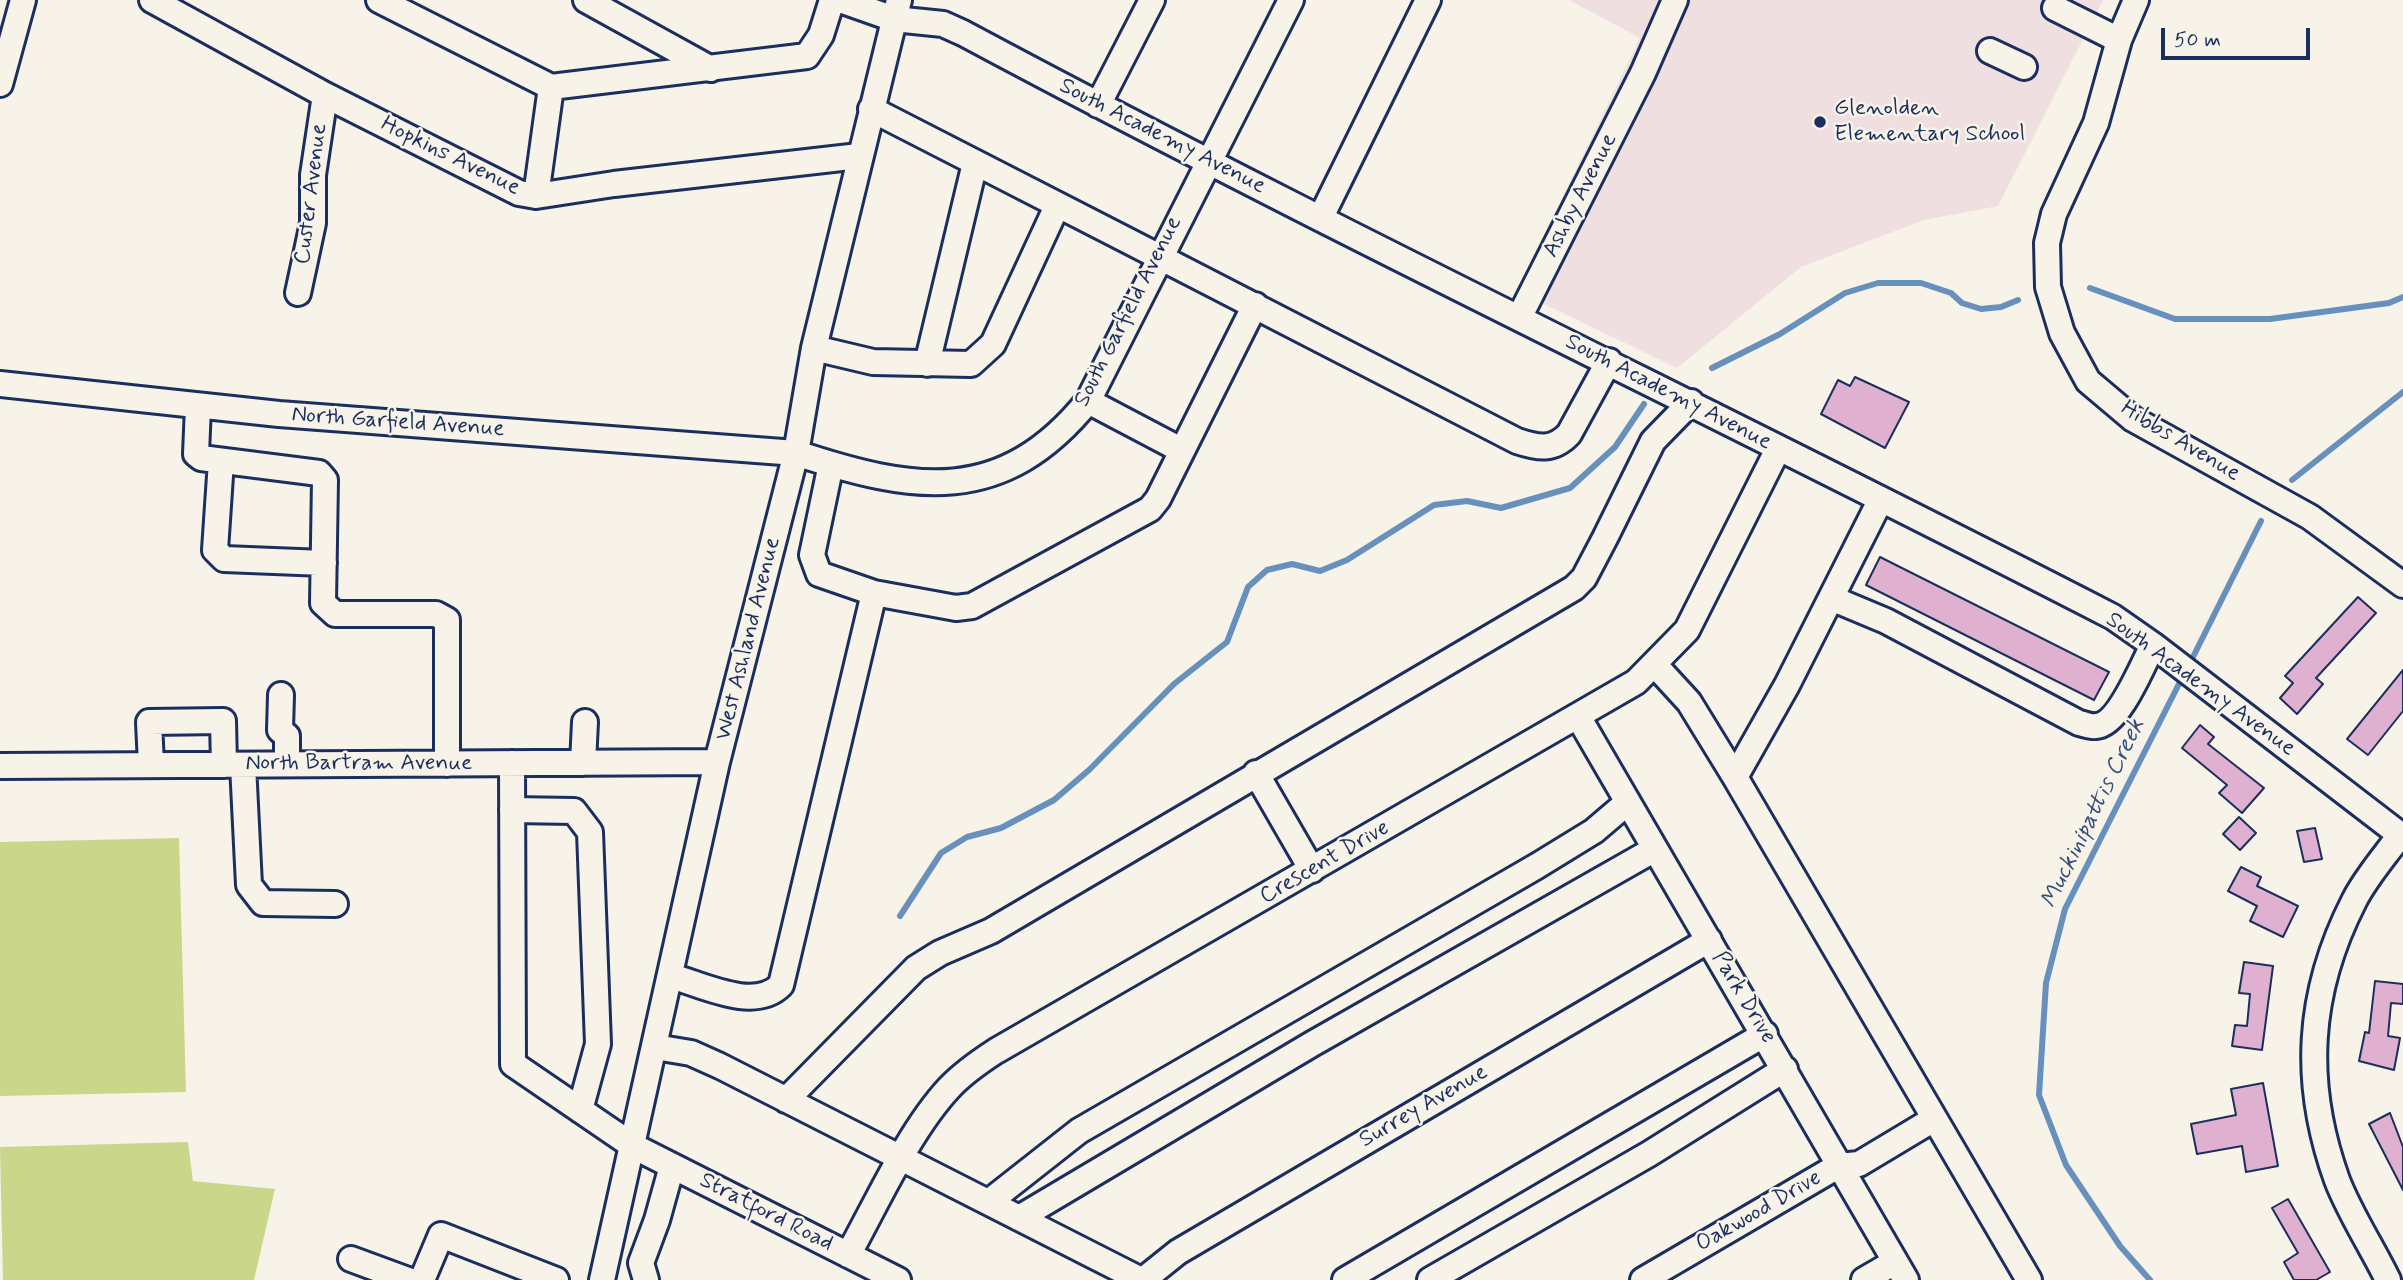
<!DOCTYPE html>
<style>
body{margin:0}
#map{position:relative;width:2403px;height:1280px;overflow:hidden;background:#f7f3e8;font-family:Mynerve,sans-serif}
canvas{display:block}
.scale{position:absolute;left:2161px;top:28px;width:149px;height:32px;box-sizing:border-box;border:4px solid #1b2f5e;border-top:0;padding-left:9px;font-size:21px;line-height:24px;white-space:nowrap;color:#1b2f5e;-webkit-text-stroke:5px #f7f3e8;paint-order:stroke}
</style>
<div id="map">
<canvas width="2403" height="1280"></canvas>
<div class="scale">50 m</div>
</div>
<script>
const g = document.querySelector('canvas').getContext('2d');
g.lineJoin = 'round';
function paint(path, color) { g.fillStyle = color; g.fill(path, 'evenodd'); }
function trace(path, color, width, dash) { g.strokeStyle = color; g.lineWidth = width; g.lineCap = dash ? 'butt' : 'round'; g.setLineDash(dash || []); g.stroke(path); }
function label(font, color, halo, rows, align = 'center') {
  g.font = font + ' Mynerve,sans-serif'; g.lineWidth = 5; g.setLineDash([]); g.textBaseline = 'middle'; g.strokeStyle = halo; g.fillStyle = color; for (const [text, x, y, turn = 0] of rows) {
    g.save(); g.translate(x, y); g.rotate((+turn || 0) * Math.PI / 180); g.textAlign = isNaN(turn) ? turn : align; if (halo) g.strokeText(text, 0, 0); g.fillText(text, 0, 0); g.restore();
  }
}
paint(new Path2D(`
 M1569 0H2103L1998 206 1924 220 1801 267 1677 368 1517 291 1640 38Z`), '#f0dfe1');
paint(new Path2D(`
 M179 838 186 1092 0 1096V842Z
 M188 1142 193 1181 275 1189 254 1280H3L0 1147Z`), '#cad78b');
trace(new Path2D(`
 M2090 288 2175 319H2270L2389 303 2403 297
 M1712 368 1780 334 1845 293 1878 283H1921L1951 293 1962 303 1981 309 2001 307 2018 300
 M2292 480 2403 392
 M2189 665 2261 521
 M900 916 941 853 967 837 1001 828 1054 800 1089 770 1174 684 1227 642 1248 587 1267 570 1292 564 1320 571 1347 560 1434 505 1467 501 1501 508 1570 488 1615 447 1644 404
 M2150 1280 2120 1246 2066 1165 2039 1095 2046 983 2065 909 2184 674`), '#6890bc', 6);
const building = new Path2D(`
 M1855 377 1909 402 1885 448 1821 414 1838 380 1850 386Z
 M1880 557 2109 672 2094 700 1866 585Z
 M2358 597 2376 613 2316 678 2323 684 2297 714 2280 698 2293 683 2285 676Z
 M2403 670V711L2368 755 2347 739Z
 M2200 725 2214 737 2208 744 2264 788 2242 813 2219 793 2227 785 2182 748Z
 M2239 817 2256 833 2240 850 2223 834Z
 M2315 828 2322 859 2304 862 2297 831Z
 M2241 867 2261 877 2257 886 2298 906 2283 937 2250 921 2257 906 2228 891Z
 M2244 962 2273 966 2262 1050 2232 1046 2235 1025 2247 1026 2250 994 2239 993Z
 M2375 981 2403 984V1004L2391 1003 2388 1036 2400 1038 2394 1070 2359 1061 2365 1032 2369 1033Z
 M2263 1083 2278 1166 2246 1172 2242 1146 2197 1154 2191 1124 2236 1115 2231 1089Z
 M2390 1113 2403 1147V1190L2369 1124Z
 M2288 1199 2330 1272 2316 1280H2294L2284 1262 2298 1253 2272 1208Z`);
paint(building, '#e0b0d0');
trace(building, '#1b2f5e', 2);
const minor = new Path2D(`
 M152 0 325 95 519 193 536 196 614 184 859 156
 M379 0 551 87 807 56 821 35 832 0
 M586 0 711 69
 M840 0 894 19 943 24 963 33C1342 236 1731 420 2113 617L2153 645 2403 837
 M2136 0 2119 40 2096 123 2054 214 2047 243 2048 287 2062 333 2088 381 2133 419 2310 517 2403 585
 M2055 8 2119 40
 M1990 51 2024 67
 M0 84 23 0
 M1098 105 1152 0
 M871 109C1086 220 1303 329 1517 441 1538 448 1553 451 1569 434L1609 361
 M536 196 551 87
 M1321 217 1428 0
 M298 293 313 223V175L325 95
 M1519 318 1643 73 1675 0
 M814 348 873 362 971 364 993 344 1057 206
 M927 364 975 163
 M0 384 279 414 796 453C914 492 1002 507 1088 401L1291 0
 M1088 401 1181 450
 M198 406 196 454 201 458 319 473 325 480 323 603 335 614H436L447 620V764
 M221 461 215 550 224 559 324 563
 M831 464 812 555 819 574 874 593 956 608 972 606 1150 509 1158 499 1255 305
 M1831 598 1886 621 2079 723C2084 724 2091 727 2096 726 2119 725 2143 664 2153 645
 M1655 665 1689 702 1735 777 2029 1280
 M281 695 280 730 287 736V764
 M1579 718 1906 1280
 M512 763 513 1064 633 1146 898 1280
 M583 763 585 722
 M151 765 149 722 223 721 224 765
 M243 765 249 885 263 903 335 904
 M0 766 717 762
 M1256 773 1312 870
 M1735 777 1787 685 1880 501
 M512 810 574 811 590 832 598 1044 580 1110
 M671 976C703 985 754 1012 781 985L874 593
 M655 1047 691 1053 720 1066 1141 1280
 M786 1100 916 968 940 953 991 931 1574 588 1584 578 1605 538 1653 441 1691 402
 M990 1201 1079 1131 1537 866 1594 831 1628 802
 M1019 1218 1312 1044 1655 849
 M848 1255C877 1203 909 1131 949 1088 963 1073 979 1062 996 1051L1636 682 1687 630 1778 449
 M351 1259 408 1280
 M422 1280 441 1235 556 1280
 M602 1280 717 762 796 453 814 348 899 0
 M646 1280 641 1263 657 1220 672 1166
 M1143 1280 1178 1252 1709 940
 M1345 1280 1765 1034
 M1430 1280 1649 1154 1785 1069
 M1643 1280 1838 1166 1859 1164 1934 1119
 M1864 1280 1895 1262
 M2388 1280C2372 1247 2350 1214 2337 1180 2302 1083 2307 993 2354 901 2366 877 2385 856 2400 835`);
trace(minor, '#1b2f5e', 30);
trace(minor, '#f7f3e8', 24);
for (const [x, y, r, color] of [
 [1820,122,7,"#1b2f5e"]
]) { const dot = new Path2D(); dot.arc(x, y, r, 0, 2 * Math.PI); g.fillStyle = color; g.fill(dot); trace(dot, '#f7f3e8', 2.5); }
label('23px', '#1b2f5e', '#f7f3e8', [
 ["Glenolden",1834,109],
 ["Elementary School",1834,135]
], 'left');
label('23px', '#1b2f5e', '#f7f3e8', [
 ["South Academy Avenue",1162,137,27],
 ["Hopkins Avenue",450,157,26],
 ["Custer Avenue",312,194,-83],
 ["Ashby Avenue",1581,196,-63],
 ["South Garfield Avenue",1129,312,-63],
 ["South Academy Avenue",1668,393,27],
 ["North Garfield Avenue",398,423,4],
 ["Hibbs Avenue",2180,442,31],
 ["West Ashland Avenue",749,639,-76],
 ["South Academy Avenue",2200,685,36],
 ["North Bartram Avenue",359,764],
 ["Crescent Drive",1325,863,-30],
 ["Park Drive",1743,998,59],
 ["Surrey Avenue",1424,1107,-30],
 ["Oakwood Drive",1759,1212,-30],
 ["Stratford Road",766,1213,27]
]);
label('italic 24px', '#354f7d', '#f7f3e8', [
 ["Muckinipattis Creek",2094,814,-64]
]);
</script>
